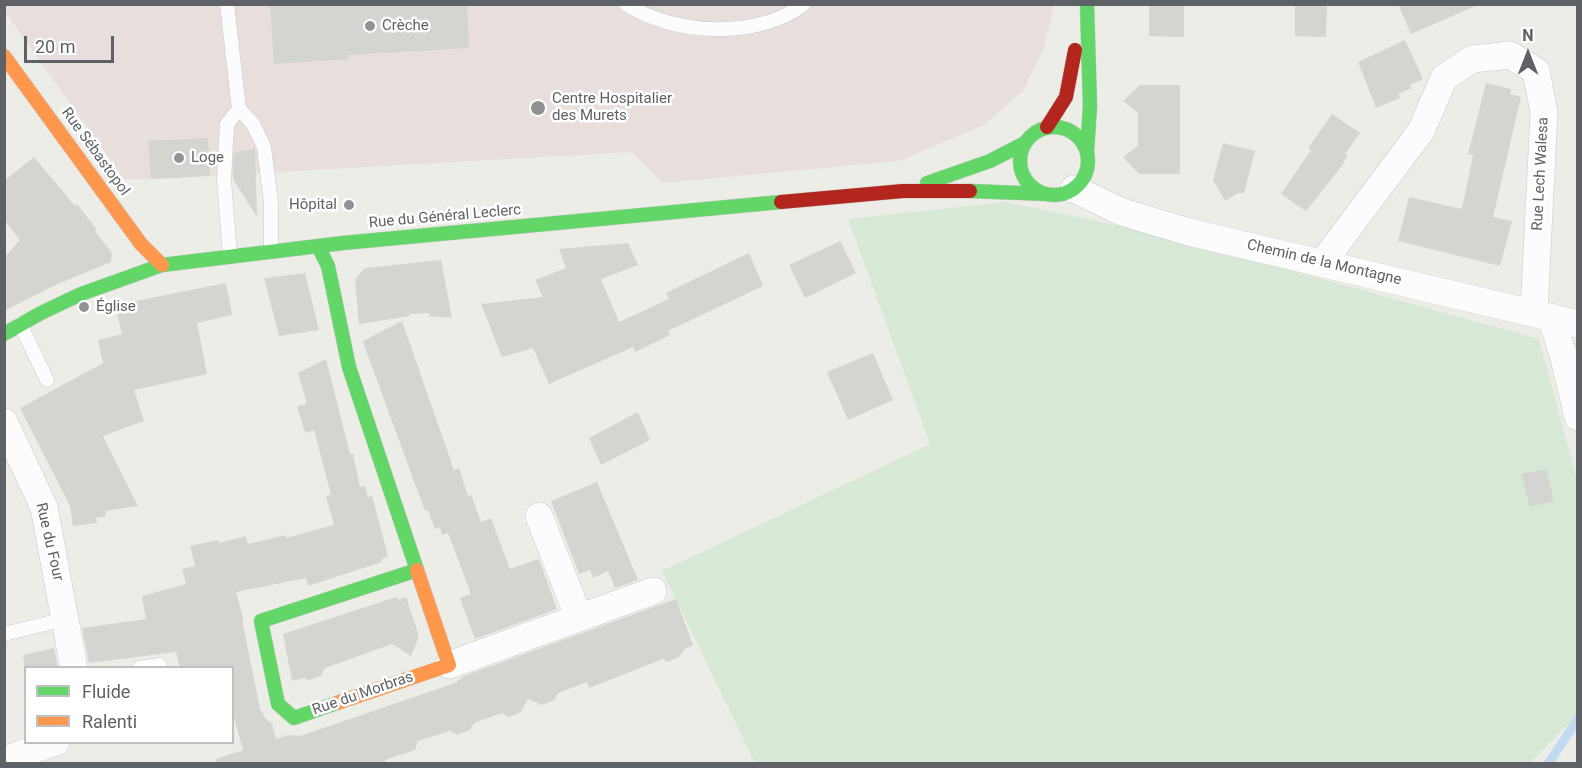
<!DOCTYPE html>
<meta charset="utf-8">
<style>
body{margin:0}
#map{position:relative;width:1582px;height:768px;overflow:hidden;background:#edede8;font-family:Roboto,sans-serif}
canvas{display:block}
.frame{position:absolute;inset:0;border:6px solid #5e6166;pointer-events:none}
.legend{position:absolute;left:24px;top:666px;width:210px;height:78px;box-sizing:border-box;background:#fff;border:2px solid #bfc0c2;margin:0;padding:8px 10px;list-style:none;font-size:18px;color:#5e6166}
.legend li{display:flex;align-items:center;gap:12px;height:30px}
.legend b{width:30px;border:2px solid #bfc0c2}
.north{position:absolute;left:1498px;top:24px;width:60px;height:60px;-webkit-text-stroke:4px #fff;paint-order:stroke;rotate:0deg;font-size:16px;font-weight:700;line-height:24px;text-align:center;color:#5e6166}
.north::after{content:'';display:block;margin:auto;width:21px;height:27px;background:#5e6166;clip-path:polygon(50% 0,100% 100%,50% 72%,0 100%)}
.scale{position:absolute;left:24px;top:36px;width:90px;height:27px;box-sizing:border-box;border:3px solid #5e6166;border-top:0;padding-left:8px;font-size:18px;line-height:21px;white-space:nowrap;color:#5e6166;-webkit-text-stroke:4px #fff;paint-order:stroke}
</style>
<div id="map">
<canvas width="1582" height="768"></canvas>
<div class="frame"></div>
<ul class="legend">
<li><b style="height:8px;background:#63d668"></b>Fluide</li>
<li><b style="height:8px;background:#ff974d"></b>Ralenti</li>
</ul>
<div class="north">N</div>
<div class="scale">20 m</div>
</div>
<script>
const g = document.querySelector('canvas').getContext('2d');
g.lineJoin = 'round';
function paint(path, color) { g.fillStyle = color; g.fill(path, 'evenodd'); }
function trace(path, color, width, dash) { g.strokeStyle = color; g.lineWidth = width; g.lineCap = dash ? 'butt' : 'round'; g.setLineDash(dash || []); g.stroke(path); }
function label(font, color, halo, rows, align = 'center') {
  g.font = font + ' Roboto,sans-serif'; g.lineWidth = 5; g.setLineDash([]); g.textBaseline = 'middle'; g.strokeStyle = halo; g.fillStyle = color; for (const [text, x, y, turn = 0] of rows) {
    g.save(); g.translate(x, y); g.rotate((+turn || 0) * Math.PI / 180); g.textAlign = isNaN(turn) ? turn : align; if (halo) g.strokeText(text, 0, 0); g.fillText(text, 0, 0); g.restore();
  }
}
paint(new Path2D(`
 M4 5H1054L1044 48 1023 91 984 125 899 161 662 183 632 152 151 179H124L5 12Z`), '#e8dfdc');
paint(new Path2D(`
 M1005 202 1159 234 1539 339 1577 480V715L1530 763H755L662 571 930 444 848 219Z`), '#d7e9d6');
trace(new Path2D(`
 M1548 764 1578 719`), '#c0daf4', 9);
paint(new Path2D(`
 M270 4H467L469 48 348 55V59L274 64Z
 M1149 4H1184V37L1149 36Z
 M1295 4H1327L1326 37 1295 36Z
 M1398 4H1480L1411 34Z
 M1405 40 1423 79 1410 85 1412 88 1398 94 1400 98 1376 108 1358 62Z
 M1486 83 1511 89 1510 94 1521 97 1493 217 1512 221 1500 266 1398 241 1409 197 1462 209 1473 155 1468 154Z
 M1140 85H1180V174H1139L1123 157 1138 146V113L1123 101Z
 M1332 114 1360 133 1345 154 1348 156 1338 171 1306 211 1281 194 1311 150 1308 148Z
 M208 138 210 176 151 179 148 141Z
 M1223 143 1255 151 1244 193H1238L1225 201 1213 180Z
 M255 149 257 217 233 179 234 154 240 151Z
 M34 157 75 206 77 204 97 230 95 231 112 253 111 262 53 286 4 311V258L20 240 4 220V181Z
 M840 241 856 273 805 298 789 265Z
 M628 243 638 265 601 279 619 322 669 299 666 293 749 253 763 286 668 331 670 335 635 352 633 347 549 384 533 348 502 357 481 304 543 297 535 280 566 268 559 249Z
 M441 260 452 318 429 316V313L409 314 410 316 359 324 355 279 365 268Z
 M305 273 319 330 279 336 264 278Z
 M226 283 232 315 197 323 207 374 134 390 144 421 103 436 138 506 105 511 106 516 96 518 97 523 73 526 70 506 20 408 103 363 98 340 122 334 115 305Z
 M402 321 454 470 459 468 468 496 471 495 481 522 491 518 510 569 539 559 557 609 475 639 460 598 471 594 448 533 442 535 440 527 435 529 428 510 425 511 364 345 363 341Z
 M873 353 893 400 848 420 827 372Z
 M326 359 350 454H353L360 487 365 486 368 497 372 496 388 556 381 560 382 562 308 586 306 578 236 592 243 617V625L260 708 265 718 272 724 276 739 288 735 300 736 455 683 464 676 676 599 693 645 685 649 679 657 667 662 663 659 589 688 587 682 558 693 554 700 542 705 528 699 521 712 509 717 502 713 474 723 470 730 457 735 450 731 418 741 415 750 385 760 386 764H217L216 759 243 750 232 711V668H180L176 652 89 663 82 628 146 619 142 596 186 584 182 569 195 566 190 546 218 540 219 543 246 536 248 544 286 535V538L334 525 326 496 331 495 314 430 305 433 297 406 307 404 298 373Z
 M638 412 650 440 601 465 589 438Z
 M1546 469 1554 501 1530 507 1521 474Z
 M597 482 638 580 615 588 608 571 593 578 590 570 579 574 551 501Z
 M396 597 398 600 406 597 419 636 411 656 392 644 325 668 321 676 309 680 304 678 292 681 283 634Z
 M54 648 58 667 26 668 25 671 23 655Z`), '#d4d4d1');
const lane = new Path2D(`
 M227 4 239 109 253 124 264 147 271 203V251
 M626 4C674 35 757 40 804 4
 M230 256 224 179 227 124 239 109
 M20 324 47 380
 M4 634 65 619
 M139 668 160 665V668`);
const street = new Path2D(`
 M1074 189 1122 212 1189 232 1578 324
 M1323 262 1421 131 1444 78 1472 59 1510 55 1536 71 1544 112 1534 312
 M1551 317 1563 354 1578 417
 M4 422 44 507 74 668
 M539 516 579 618
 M449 665 653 591
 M4 760 56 742`);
const fast = new Path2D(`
 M1087 4 1090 106 1087 152
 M1020 161a34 34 0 1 1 68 0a34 34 0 1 1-68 0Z
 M927 183 990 161 1025 143
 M970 191 1046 194
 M318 246 328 266 349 367 417 570 261 621 278 704 294 718 337 703
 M4 334 41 313 81 294 162 265 343 243 781 202`);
const slow = new Path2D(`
 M4 56 141 244 162 265
 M337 703 449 665 417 570`);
const jam = new Path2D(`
 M1047 127 1066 97 1075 50
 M781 202 903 191H970`);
trace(lane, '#c9c9c9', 15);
trace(street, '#c9c9c9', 28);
trace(fast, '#c9c9c9', 15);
trace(slow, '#c9c9c9', 15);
trace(jam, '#c9c9c9', 15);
trace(lane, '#fcfcfc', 14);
trace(street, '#fcfcfc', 27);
trace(fast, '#63d668', 14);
trace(slow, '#ff974d', 14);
trace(jam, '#b3261e', 14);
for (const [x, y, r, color] of [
 [370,26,6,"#909294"],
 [538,108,8,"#909294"],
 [179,158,6,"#909294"],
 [349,205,6,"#909294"],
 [84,307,6,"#909294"]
]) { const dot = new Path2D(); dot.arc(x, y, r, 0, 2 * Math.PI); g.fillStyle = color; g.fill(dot); trace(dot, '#fff', 2); }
label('15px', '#5e6166', '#fff', [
 ["Crèche",382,26],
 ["Centre Hospitalier",552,99],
 ["des Murets",552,116],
 ["Loge",191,158],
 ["Hôpital",337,205,"right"],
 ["Église",96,307]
], 'left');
label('15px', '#5e6166', '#fff', [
 ["Rue Sébastopol",95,152,54],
 ["Rue Lech Walesa",1541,174,-87],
 ["Rue du Général Leclerc",445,217,-5],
 ["Chemin de la Montagne",1324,263,13],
 ["Rue du Four",49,542,77],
 ["Rue du Morbras",363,694,-19]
]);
</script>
